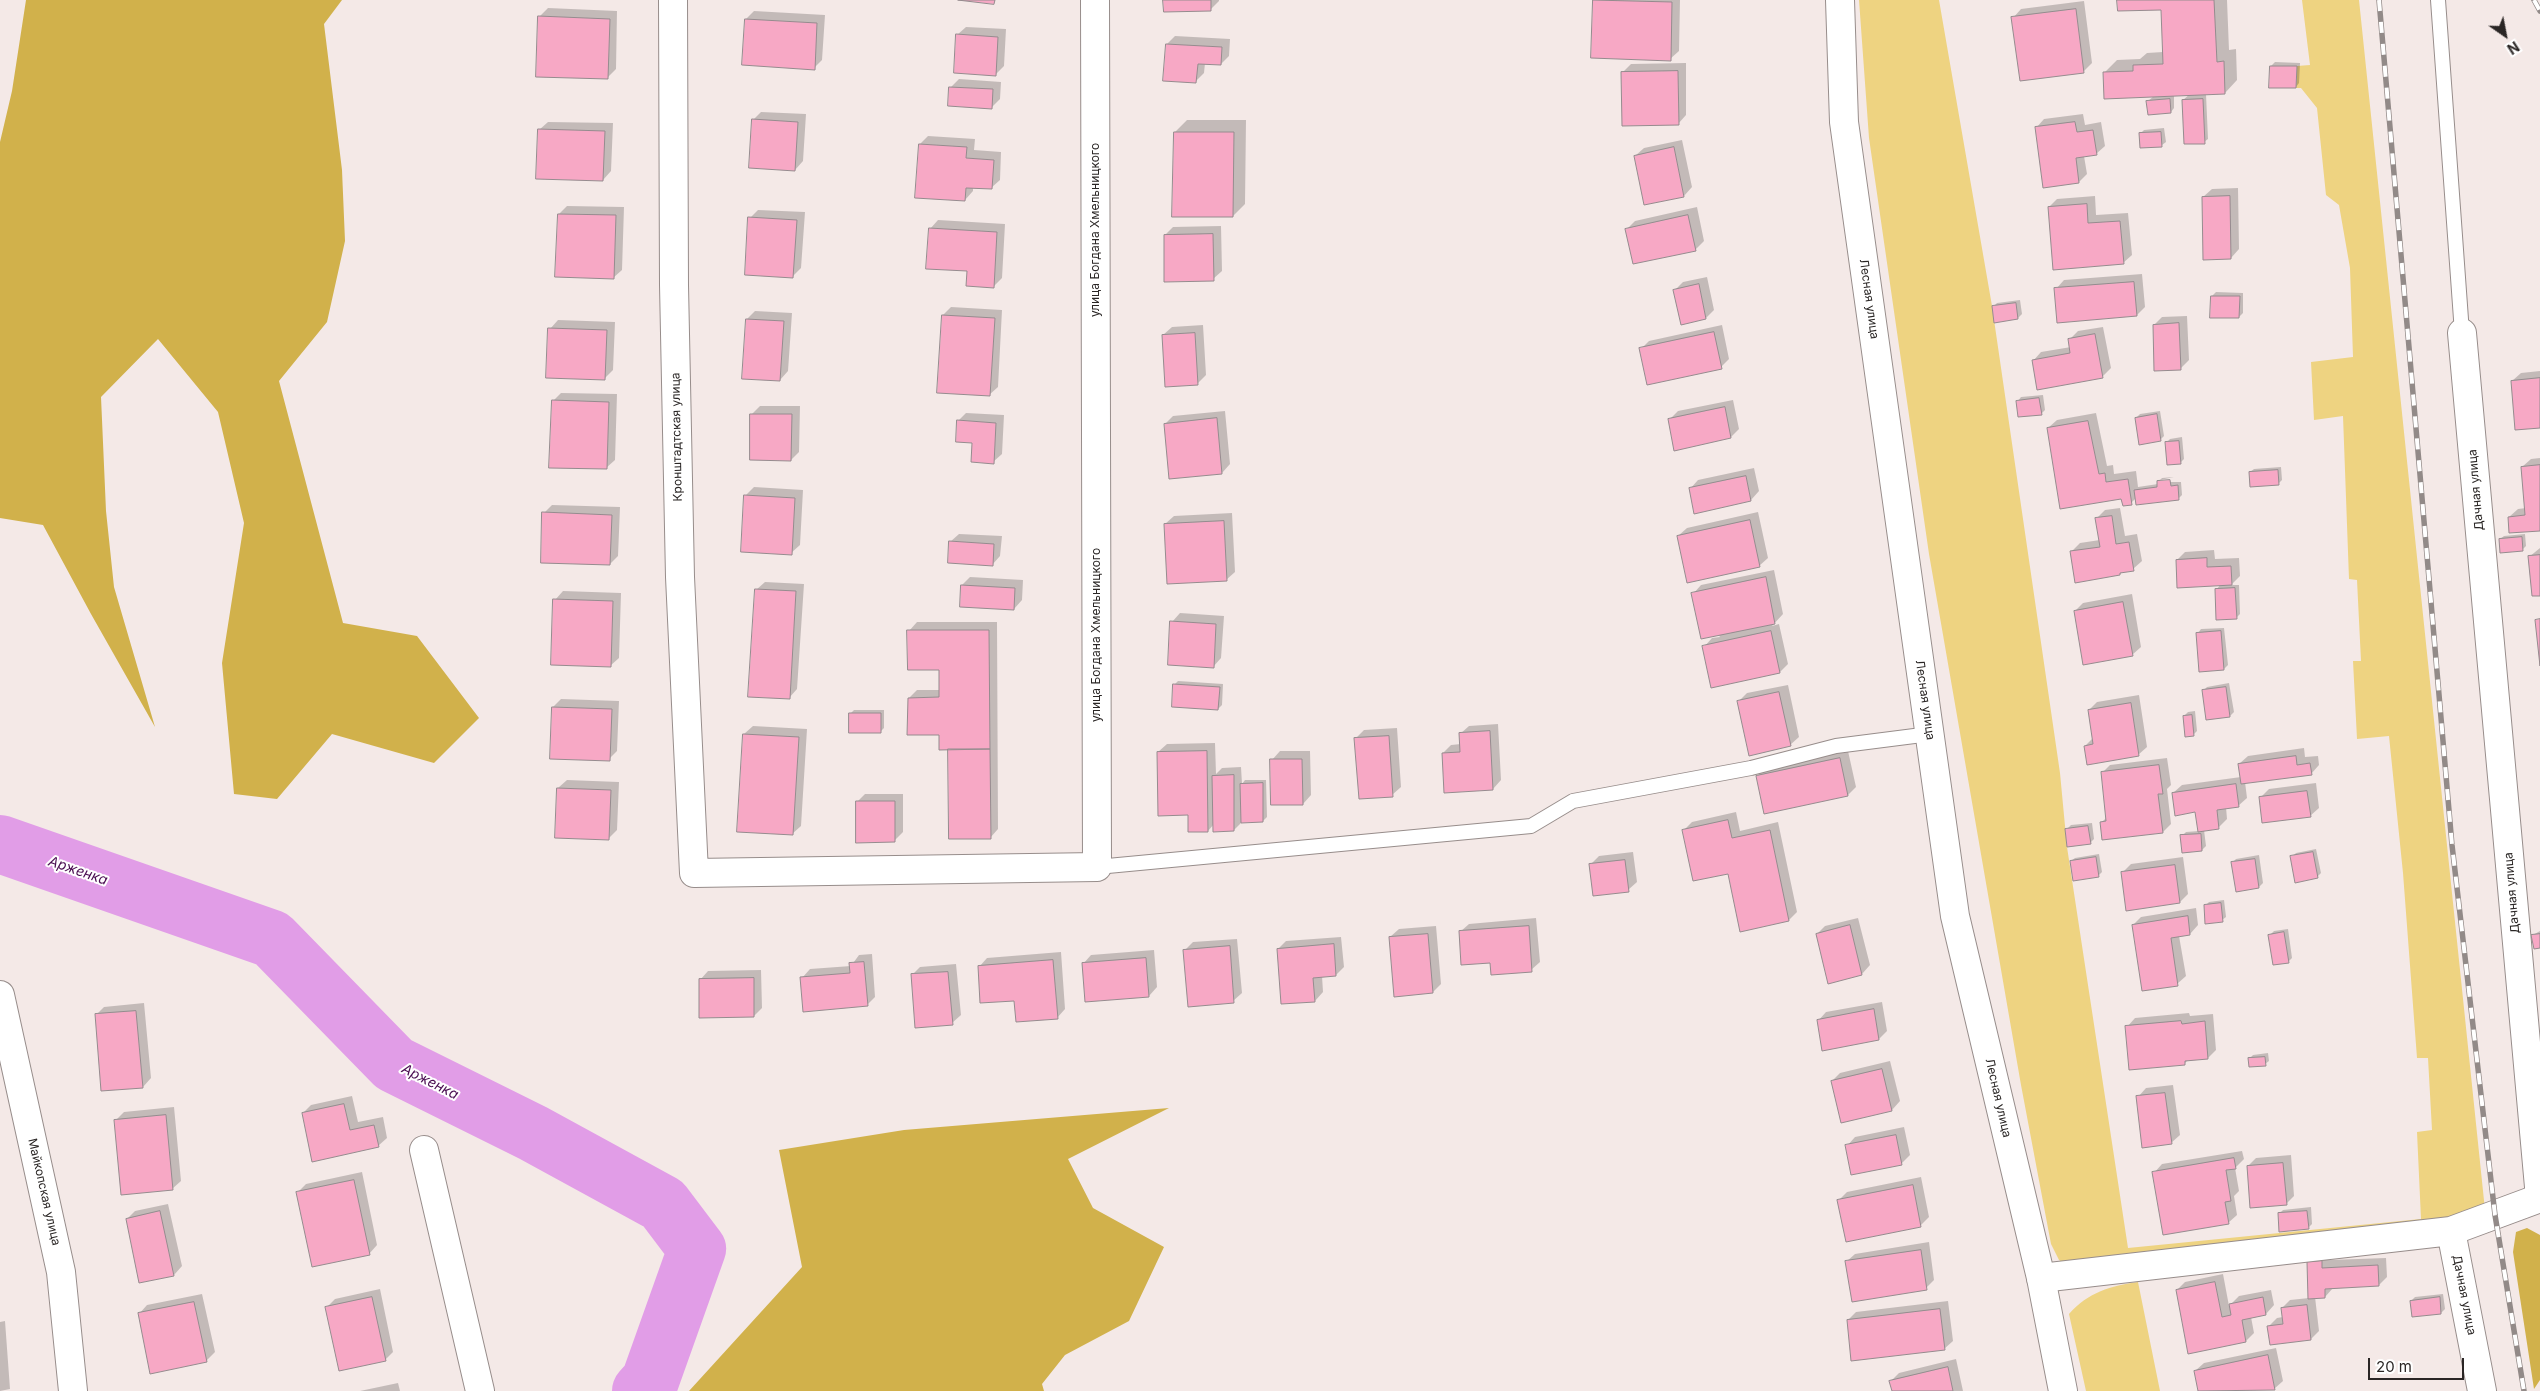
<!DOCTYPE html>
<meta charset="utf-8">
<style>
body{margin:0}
#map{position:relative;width:2540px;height:1391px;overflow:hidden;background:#f4e9e7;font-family:Inter,sans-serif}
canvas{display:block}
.north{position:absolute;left:2480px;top:10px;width:50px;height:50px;-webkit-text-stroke:4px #fff;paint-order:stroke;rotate:147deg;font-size:14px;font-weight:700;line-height:20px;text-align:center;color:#2a2625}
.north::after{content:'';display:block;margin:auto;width:18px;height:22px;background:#2a2625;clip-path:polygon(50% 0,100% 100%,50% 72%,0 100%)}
.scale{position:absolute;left:2368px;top:1358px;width:96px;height:22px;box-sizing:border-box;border:2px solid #2a2625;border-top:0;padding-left:6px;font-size:15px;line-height:18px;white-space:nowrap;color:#2a2625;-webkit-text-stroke:4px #fff;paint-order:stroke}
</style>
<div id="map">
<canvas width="2540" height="1391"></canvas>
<div class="north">N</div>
<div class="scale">20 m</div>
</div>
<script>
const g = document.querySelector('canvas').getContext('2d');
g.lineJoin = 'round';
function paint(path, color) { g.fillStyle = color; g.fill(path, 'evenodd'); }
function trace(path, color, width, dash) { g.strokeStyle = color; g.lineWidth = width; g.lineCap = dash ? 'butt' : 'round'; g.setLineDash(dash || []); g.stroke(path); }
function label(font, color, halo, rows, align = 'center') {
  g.font = font + ' Inter,sans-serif'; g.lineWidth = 4; g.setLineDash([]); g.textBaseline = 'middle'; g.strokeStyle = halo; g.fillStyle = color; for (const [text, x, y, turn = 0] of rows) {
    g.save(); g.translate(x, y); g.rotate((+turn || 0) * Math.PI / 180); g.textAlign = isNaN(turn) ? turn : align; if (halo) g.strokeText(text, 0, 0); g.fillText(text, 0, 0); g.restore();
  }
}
paint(new Path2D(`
 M1859 0H1939L1992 306 2060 773 2067 847 2128 1248 2421 1219 2417 1132 2432 1130 2428 1058H2417L2403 873 2389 736 2357 739 2353 661H2361L2357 580 2349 579 2343 416 2314 420 2311 362 2353 357 2350 268 2339 205 2326 195 2317 108 2301 88H2296L2297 66 2310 65 2302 0H2359L2485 1210 2442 1222 2068 1266 2059 1260 2051 1244 2021 1085 1929 554 1869 138Z
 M2138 1282 2160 1391H2086L2069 1314C2088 1292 2111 1286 2138 1282Z`), '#eed381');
paint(new Path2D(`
 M26 0H342L324 24 342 170 345 241 327 322 279 381 343 623 417 636 479 718 434 763 332 734 277 799 234 794 222 663 244 523 218 412 158 339 101 397 106 511 114 587 155 727 91 614 43 525 0 518V142L12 91Z
 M1169 1108 1068 1159 1093 1208 1164 1247 1129 1321 1065 1355 1042 1384 1044 1391H689L802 1267 779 1150 904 1130Z
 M2527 1228 2540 1235V1380L2534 1389 2513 1252 2516 1232Z`), '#d1b14b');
paint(new Path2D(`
 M1164 0H1219V1L1211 9Z
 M1594 0H1680L1679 51 1670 59 1593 57Z
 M2118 0H2227L2229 50 2236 49 2237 80 2225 93 2206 94 2208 139 2204 142 2183 100 2190 94 2174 95V108L2171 112 2148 101 2154 96 2104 73 2117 60 2140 59 2147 53 2163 52 2162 9Z
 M2084 1 2092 63 2084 71 2021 80 2013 18 2021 9Z
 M548 8 617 11 616 69 607 78 539 17Z
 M754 11 825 15 822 60 814 68 746 19Z
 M966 27 1006 29 1004 66 995 75 957 35Z
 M1175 36 1230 39 1229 56 1221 64 1205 63 1204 73 1196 81 1167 44Z
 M2275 62 2300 63 2299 83 2296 87 2271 66Z
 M1686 63V115L1678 124 1623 72 1631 64Z
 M959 79 1001 82 1000 99 992 107 950 88Z
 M761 112 806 114 803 161 795 170 753 120Z
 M2083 114 2085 125 2101 122 2105 146 2096 154 2084 156 2087 174 2079 182 2036 128 2044 119Z
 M1187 120H1246L1245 204 1233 216 1175 132Z
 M548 122 613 123 611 171 603 180 539 130Z
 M2164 128 2166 142 2162 145 2140 134 2144 130Z
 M928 136 975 139 974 150 1001 152 1000 180 991 188 973 187V191L965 200 920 144Z
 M1682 140 1692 187 1684 196 1635 156 1644 148Z
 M2238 188 2239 249 2231 258 2203 197 2212 189Z
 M2095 196 2096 215 2128 213 2132 255 2123 263 2049 207 2057 199Z
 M567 206 624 207 622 270 613 278 559 214Z
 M1697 207 1704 241 1695 250 1627 229 1635 221Z
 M758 210 805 212 801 268 793 276 750 218Z
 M938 220 1005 224 1002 278 993 287 969 270 930 229Z
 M1221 226 1222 271 1213 279 1165 235 1173 227Z
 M2142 274 2145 307 2137 315 2056 289 2064 280Z
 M1707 277 1714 310 1706 318 1675 290 1683 282Z
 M2216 292 2243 293V313L2239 317 2212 296Z
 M2020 300 2022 314 2018 318 1995 321 1993 307 1997 303Z
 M951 307 1002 310 998 387 989 395 943 315Z
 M755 311 792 313 788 371 780 380 747 319Z
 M2187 316 2189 360 2180 369 2154 325 2162 317Z
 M558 320 615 322 613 370 605 378 550 329Z
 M1203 325 1206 375 1197 384 1163 335 1172 327Z
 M1722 325 1729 359 1721 367 1641 349 1649 341Z
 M2103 327 2111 368 2102 377 2033 361 2041 352 2071 347 2069 340 2078 331Z
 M2540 371V427L2512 381 2521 373Z
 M561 393 617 394 615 460 606 468 553 401Z
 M2043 395 2045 410 2041 414 2018 401 2021 397Z
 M1733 400 1739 429 1731 437 1669 420 1678 411Z
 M760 406H800L799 452 791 460 752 414Z
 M1225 411 1230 464 1222 473 1165 424 1173 416Z
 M2160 411 2164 436 2160 440 2136 418 2140 414Z
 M966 413 1004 415 1002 454 993 462 973 442 958 421Z
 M2096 413 2107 466 2113 465 2114 474 2136 471 2138 487 2158 484V482L2162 478 2174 477 2160 480V482H2181L2182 495 2178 499 2136 498 2131 503 2122 498 2048 428 2057 420Z
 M2182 437 2184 459 2180 463 2166 443 2170 439Z
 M2540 458V529L2509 517 2518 509 2526 508 2522 467 2531 459Z
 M2281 467 2282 480 2278 484 2250 472 2254 469Z
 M1754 468 1759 491 1751 500 1690 489 1698 480Z
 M754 487 803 490 800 545 791 553 746 495Z
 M552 505 620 507 618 556 610 564 544 513Z
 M2120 508 2125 536 2137 534 2142 561 2133 569 2123 571 2120 574 2071 552 2080 543 2100 540 2097 518 2105 510Z
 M1758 512 1768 558 1759 566 1678 536 1687 528Z
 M1232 513 1235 572 1226 580 1165 524 1174 516Z
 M959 534 1002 536 1000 556 992 565 950 542Z
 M2525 534 2526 546 2522 550 2500 539 2504 536Z
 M2540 548V594L2529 557Z
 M2214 550 2215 559 2239 558 2240 576 2231 585H2239L2240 614 2236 618 2216 590 2221 584 2177 560 2185 552Z
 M1774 570 1783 614 1772 626 1779 624 1788 664 1780 672 1704 647 1712 638 1720 637 1693 594 1701 585Z
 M970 577 1023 580 1022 600 1014 609 962 585Z
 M765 582 804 584 797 689 789 698 756 590Z
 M563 591 621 593 619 658 610 666 555 600Z
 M2132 594 2141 647 2132 655 2075 611 2083 603Z
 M1180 613 1224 616 1221 658 1213 667 1172 622Z
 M917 622H997L998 829 990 838 950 748 940 733 909 698 917 690H940V668L909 631Z
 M2224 628 2228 665 2224 669 2198 633 2201 629Z
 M1178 681 1223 684 1222 705 1218 709 1174 685Z
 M2229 683 2234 712 2230 716 2203 691 2207 687Z
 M1788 685 1799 737 1790 745 1739 701 1747 693Z
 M2139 695 2147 747 2138 755 2085 746 2093 738 2089 710 2097 702Z
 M561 699 619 701 617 751 609 759 553 707Z
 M854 710H884V728L880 732 850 714Z
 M2195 711 2197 731 2193 735 2184 716 2188 712Z
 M1498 724 1501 780 1493 789 1443 753 1451 745 1461 744 1460 734 1469 726Z
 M753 726 807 729 801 826 792 834 744 734Z
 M1397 728 1401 787 1392 795 1355 739 1364 730Z
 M1215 743 1216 774 1222 768 1241 767 1242 784 1245 780H1266L1267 817 1263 821 1242 822 1234 830 1214 824 1208 831 1189 814 1158 752 1167 744Z
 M2304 748 2305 757 2318 756 2319 765 2311 774 2245 782 2247 798 2238 806 2226 807 2227 819 2219 827 2204 830 2206 846 2202 850 2182 836 2186 832 2199 831 2196 811 2173 793 2182 785 2241 777 2239 764 2248 756Z
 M1280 751H1310L1311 795 1303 804 1272 760Z
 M1848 751 1856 787 1848 795 1757 776 1766 768Z
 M2167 758 2171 785 2167 789 2171 824 2163 832 2101 823 2107 817 2102 773 2110 765Z
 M567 780 619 782 617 830 609 838 558 788Z
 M2316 783 2319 808 2310 816 2261 797 2269 789Z
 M865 794H903V832L894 841 857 802Z
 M1736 812 1740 831 1778 822 1797 912 1789 920 1729 872 1684 830 1692 822Z
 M2092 823 2094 839 2090 843 2067 829 2071 825Z
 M2316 849 2321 873 2317 877 2292 857 2296 853Z
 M1633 852 1637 882 1628 890 1590 865 1599 856Z
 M2099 854 2102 872 2098 876 2071 861 2075 858Z
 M2259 855 2263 883 2259 887 2237 890 2232 863 2236 859Z
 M2183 857 2188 894 2180 902 2123 872 2131 864Z
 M2224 900 2226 917 2222 920 2205 906 2209 902Z
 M2196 908 2198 925 2190 934 2179 936 2186 976 2177 984 2133 925 2141 917Z
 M1536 918 1540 962 1531 970 1491 961 1460 932 1469 924Z
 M1858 918 1870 965 1862 974 1817 934 1825 926Z
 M1436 926 1441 984 1433 992 1390 937 1399 929Z
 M2288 929 2292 958 2288 962 2270 935 2274 931Z
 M2540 931V947L2533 935Z
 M1341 937 1344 967 1336 975 1322 976 1323 992 1315 1001 1278 949 1286 941Z
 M1237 939 1242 993 1233 1001 1185 950 1193 942Z
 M1154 950 1157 987 1149 996 1083 964 1091 955Z
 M1061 952 1065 1009 1057 1018 1015 999 979 967 987 958Z
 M872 954 875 997 867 1005 802 978 810 969 851 966 859 955Z
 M956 964 961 1015 952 1023 912 975 920 967Z
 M761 970 762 1008 754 1016 700 980 708 971Z
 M1882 1002 1887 1031 1879 1039 1818 1021 1826 1012Z
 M144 1003 151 1078 143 1087 96 1015 104 1007Z
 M2189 1013 2190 1016 2213 1014 2216 1050 2208 1058 2188 1060 2184 1064 2127 1027 2135 1018Z
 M2268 1053 2269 1061 2265 1064 2250 1058 2253 1055Z
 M1890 1061 1900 1101 1892 1110 1842 1122 1832 1081 1840 1073Z
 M2173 1085 2180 1135 2171 1143 2138 1097 2146 1088Z
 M352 1096 358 1122 383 1117 387 1138 378 1146 303 1113 311 1105Z
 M174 1107 181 1181 172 1189 116 1120 124 1112Z
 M1904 1127 1910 1155 1902 1163 1847 1146 1855 1137Z
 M2242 1151 2244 1159 2235 1168 2239 1191 2234 1196 2237 1215 2228 1223 2154 1173 2162 1164Z
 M2291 1155 2294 1196 2286 1204 2248 1166 2256 1158Z
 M362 1172 377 1245 369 1254 297 1193 306 1184Z
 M1921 1177 1929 1217 1921 1225 1839 1200 1847 1192Z
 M168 1204 182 1266 174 1275 127 1219 135 1211Z
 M2311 1207 2312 1224 2308 1228 2279 1214 2283 1210Z
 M1929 1242 1934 1280 1926 1288 1846 1262 1855 1254Z
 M2330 1253V1260L2386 1258 2387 1277 2379 1285 2333 1288 2325 1297H2315L2319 1331 2311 1339 2269 1326 2277 1318 2283 1317 2282 1308 2290 1300 2309 1298 2308 1262 2316 1254Z
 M2223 1274 2229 1306 2239 1296 2271 1290 2274 1305 2266 1314 2251 1317 2254 1333 2246 1341 2177 1290 2185 1282Z
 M380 1289 393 1352 385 1360 326 1308 335 1299Z
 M202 1294 215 1352 206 1361 139 1314 147 1305Z
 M2443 1294 2445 1309 2441 1313 2411 1301 2415 1297Z
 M1948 1301 1953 1341 1944 1349 1848 1320 1856 1312Z
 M5 1321 10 1389 0 1391V1322Z
 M2276 1348 2283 1381 2274 1389 2199 1391 2195 1371 2204 1363Z
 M1956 1359 1963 1391H1893L1891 1381 1899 1373Z
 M398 1383 400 1391H360Z`), '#0003');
trace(new Path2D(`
 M0 844 272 939 394 1064 533 1133 663 1204 697 1249 650 1381 641 1391`), '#e19de7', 58);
const building = new Path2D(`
 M958 0H995L994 4Z
 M1163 0H1211V11L1164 12Z
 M1593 0 1672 2 1671 61 1591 58Z
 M2117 0H2214L2217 62 2224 61 2225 94 2104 99 2103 72 2133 71V65L2163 64 2161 10 2118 11Z
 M2076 9 2084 73 2020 81 2011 17Z
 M538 16 610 19 608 79 536 77Z
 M745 19 817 23 815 70 742 65Z
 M956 34 998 37 996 76 954 73Z
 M1166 44 1222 47 1221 65 1198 64 1196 83 1163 81Z
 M2270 66H2297L2296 88H2269Z
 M1678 71 1679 125 1622 126 1621 72Z
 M949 87 993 89 992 109 948 106Z
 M2170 99 2171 113 2148 115 2146 101Z
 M2203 99 2205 144H2184L2182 100Z
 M752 119 798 122 795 171 749 168Z
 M2075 122 2077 132 2093 130 2097 155 2076 158 2079 183 2043 188 2035 127Z
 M538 129 605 131 603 181 536 179Z
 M1174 132H1234L1233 217H1172Z
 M2161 132 2162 147 2140 148 2139 133Z
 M919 144 967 147 966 158 994 160 992 189 966 188 965 201 915 198Z
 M1674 147 1684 197 1644 205 1634 156Z
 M2230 196 2231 259 2203 260 2202 197Z
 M2087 204 2088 223 2120 221 2124 264 2053 270 2048 207Z
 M558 214 616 215 614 279 555 277Z
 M1688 215 1696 251 1633 264 1625 229Z
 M748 217 797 220 793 278 745 275Z
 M929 228 997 232 994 288 966 286 967 271 926 269Z
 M1213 234 1214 281 1164 282V235Z
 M2134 282 2137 316 2057 323 2054 288Z
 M1699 284 1706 319 1681 325 1673 290Z
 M2211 296H2240L2239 318H2210Z
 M2016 303 2018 319 1994 323 1992 306Z
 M942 315 995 318 990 396 937 393Z
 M746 319 784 321 780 381 742 379Z
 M2179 323 2181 370 2154 371 2153 325Z
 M548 328 607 330 605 380 546 378Z
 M1714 332 1722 369 1647 385 1639 348Z
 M1195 333 1198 385 1165 387 1162 335Z
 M2095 334 2103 378 2037 390 2032 360 2070 353 2068 339Z
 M2540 378V428L2515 430 2511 381Z
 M2039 398 2042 415 2018 417 2016 401Z
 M552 400 609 402 607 469 549 468Z
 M1725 407 1731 438 1674 451 1668 419Z
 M750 414H792L791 461 750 460Z
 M2157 414 2161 441 2139 445 2135 418Z
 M1217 418 1222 474 1169 479 1164 424Z
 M957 420 996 423 994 464 971 462 972 443 956 442Z
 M2088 421 2099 474 2105 473 2106 482 2128 479 2132 505 2123 506 2121 499 2060 509 2047 428Z
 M2179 441 2181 464 2167 465 2165 442Z
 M2540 465V531L2509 533 2508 517 2525 515 2521 467Z
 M2278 470 2279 485 2250 487 2249 472Z
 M1746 476 1751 501 1694 514 1689 488Z
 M2170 480 2171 486 2178 485 2179 500 2136 505 2134 490 2157 487V481Z
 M744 495 795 498 792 555 741 552Z
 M542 512 612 515 610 565 541 563Z
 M2112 516 2116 544 2129 542 2134 571 2120 573V575L2075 583 2070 551 2100 547 2095 518Z
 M1750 520 1760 567 1687 583 1677 536Z
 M1224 521 1227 581 1167 584 1164 524Z
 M2522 537 2523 551 2500 553 2499 539Z
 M949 541 994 544 993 566 948 563Z
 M2540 555V596H2532L2528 556Z
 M2207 558V567L2231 566 2232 585 2177 588 2176 560Z
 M1766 577 1775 624 1701 639 1691 593Z
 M961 585 1015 588 1014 610 960 607Z
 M2235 588 2237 619 2216 620 2215 589Z
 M755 589 796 591 790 699 748 697Z
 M553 599 613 601 611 667 551 665Z
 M2123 602 2133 656 2083 665 2074 611Z
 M2540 619V666L2535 620Z
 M1170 621 1216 624 1214 668 1168 665Z
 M907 630H989L990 749 939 750V735H907L908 698 939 697V670H908Z
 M1771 631 1780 673 1711 688 1702 646Z
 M2221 631 2224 670 2199 672 2196 633Z
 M1173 684 1220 687 1218 710 1172 707Z
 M2226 687 2230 717 2206 720 2202 690Z
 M1779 692 1791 746 1749 756 1737 701Z
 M2131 703 2139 756 2087 765 2084 746 2093 744 2088 710Z
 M552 707 612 709 610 761 550 759Z
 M849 713H881V733H849Z
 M2192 715 2194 736 2185 737 2183 716Z
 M1490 731 1493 790 1444 793 1442 753 1460 752 1459 733Z
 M743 734 799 737 793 835 737 832Z
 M1389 736 1393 797 1359 799 1354 738Z
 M948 749H990L991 839H949Z
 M1207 751 1208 832H1188V815L1158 816 1157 752Z
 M2296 756 2297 765 2310 763 2312 775 2241 784 2238 764Z
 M1840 758 1848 796 1764 814 1756 776Z
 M1270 759H1302L1303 805H1271Z
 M2159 765 2163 794H2158L2163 833 2102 840 2100 822 2106 821 2101 772Z
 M1234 775V831L1213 832 1212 776Z
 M1263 783V822L1241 823 1240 784Z
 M2236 784 2239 807 2217 810 2219 829 2198 832 2195 812 2175 816 2172 793Z
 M557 788 611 790 609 840 555 838Z
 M2307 791 2311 817 2262 823 2259 797Z
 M856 801H895V842L856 843Z
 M1728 820 1732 838 1770 830 1789 921 1740 932 1728 874 1693 881 1682 830Z
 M2088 826 2091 844 2067 847 2065 829Z
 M2201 834 2202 851 2182 853 2180 835Z
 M2313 852 2318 878 2295 883 2290 856Z
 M2096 857 2099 877 2073 881 2070 861Z
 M2255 859 2259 888 2236 892 2231 862Z
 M1625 860 1629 892 1593 896 1589 864Z
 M2175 865 2180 903 2126 911 2121 872Z
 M2221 903 2223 922 2205 924 2204 905Z
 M2188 916 2190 935 2171 938 2178 986 2142 991 2132 925Z
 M1850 925 1862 975 1828 984 1816 934Z
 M1529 926 1532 972 1491 975 1490 963 1461 965 1459 931Z
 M2284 932 2289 963 2273 965 2268 935Z
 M1428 934 1433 993 1394 997 1389 937Z
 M2540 934V948L2534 949 2531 935Z
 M1334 944 1336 976 1313 978 1315 1002 1281 1004 1277 949Z
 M1230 946 1234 1003 1188 1007 1183 950Z
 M1146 958 1149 997 1085 1002 1082 963Z
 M1053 960 1058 1019 1016 1022 1014 1001 980 1003 978 966Z
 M864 962 868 1006 803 1012 800 977 850 973 849 963Z
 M948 972 953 1025 915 1028 911 974Z
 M754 978V1017L699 1018V979Z
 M1874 1009 1879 1040 1822 1051 1817 1020Z
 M136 1011 143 1088 101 1091 95 1014Z
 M2181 1021 2182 1024 2205 1021 2208 1059 2185 1061V1065L2129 1070 2125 1026Z
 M2265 1057 2266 1066 2249 1067 2248 1058Z
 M1882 1069 1892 1111 1841 1123 1831 1081Z
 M2165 1093 2172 1144 2142 1148 2136 1096Z
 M344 1104 350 1130 374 1125 379 1147 312 1162 302 1113Z
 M166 1115 173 1190 121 1195 114 1120Z
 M1896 1135 1902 1165 1851 1175 1845 1145Z
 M2234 1158 2236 1169 2226 1170 2231 1201 2225 1202 2229 1224 2163 1235 2152 1172Z
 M2283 1163 2287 1205 2250 1208 2247 1166Z
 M354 1180 370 1255 312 1267 296 1192Z
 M1913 1185 1921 1227 1846 1242 1837 1200Z
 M160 1211 174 1276 139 1283 126 1219Z
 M2307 1211 2309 1229 2279 1232 2278 1213Z
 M1921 1250 1927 1290 1852 1302 1845 1261Z
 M2322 1261V1268L2378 1265 2379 1286 2325 1289V1298L2308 1299 2307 1262Z
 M2215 1282 2222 1317 2231 1315 2229 1304 2263 1297 2266 1315 2242 1320 2246 1342 2188 1354 2176 1290Z
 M372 1297 386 1361 339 1371 325 1307Z
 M2440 1297 2441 1314 2412 1317 2410 1301Z
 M194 1302 207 1362 150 1374 138 1313Z
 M2307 1305 2311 1340 2270 1345 2267 1326 2283 1324 2281 1308Z
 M1940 1309 1945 1350 1851 1361 1847 1320Z
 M2268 1355 2275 1390 2198 1391 2194 1371Z
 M1948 1367 1953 1391H1892L1889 1381Z`);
paint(building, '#f7a8c5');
trace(building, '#958b8e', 1);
const lane = new Path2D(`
 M2438 0 2462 333
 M1097 867 1531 826 1573 801 1751 768 1836 746 1930 734`);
const street = new Path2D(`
 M673 0 674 285 680 577 694 873 1097 867 1095 0
 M2462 333 2540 1198 2451 1231 2482 1391
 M0 995 61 1272 73 1391
 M424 1150 480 1391
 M2041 1278 2451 1231`);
const secondary = new Path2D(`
 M1840 0 1844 122 1955 916 2041 1278 2063 1391`);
trace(lane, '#978d8b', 16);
trace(street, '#978d8b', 30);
trace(secondary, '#978d8b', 30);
trace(lane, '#fff', 14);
trace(street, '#fff', 28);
trace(secondary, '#fff', 28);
const rail = new Path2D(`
 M2379 0 2452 845 2495 1215 2524 1391
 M2534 0 2540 11`);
trace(rail, '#928a88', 5.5);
trace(rail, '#fff', 4, [11]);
label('12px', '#2a2625', '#fff', [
 ["улица Богдана Хмельницкого",1095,230,-90],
 ["Лесная улица",1869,299,82],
 ["Кронштадтская улица",677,437,-91],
 ["Дачная улица",2476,490,-95],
 ["улица Богдана Хмельницкого",1096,635,-90],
 ["Лесная улица",1925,700,82],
 ["Дачная улица",2512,893,-95],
 ["Лесная улица",1998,1098,77],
 ["Майкопская улица",44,1192,77],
 ["Дачная улица",2464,1295,79]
]);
label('italic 14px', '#490c50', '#fff', [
 ["Арженка",78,871,19],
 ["Арженка",430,1082,27]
]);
</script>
